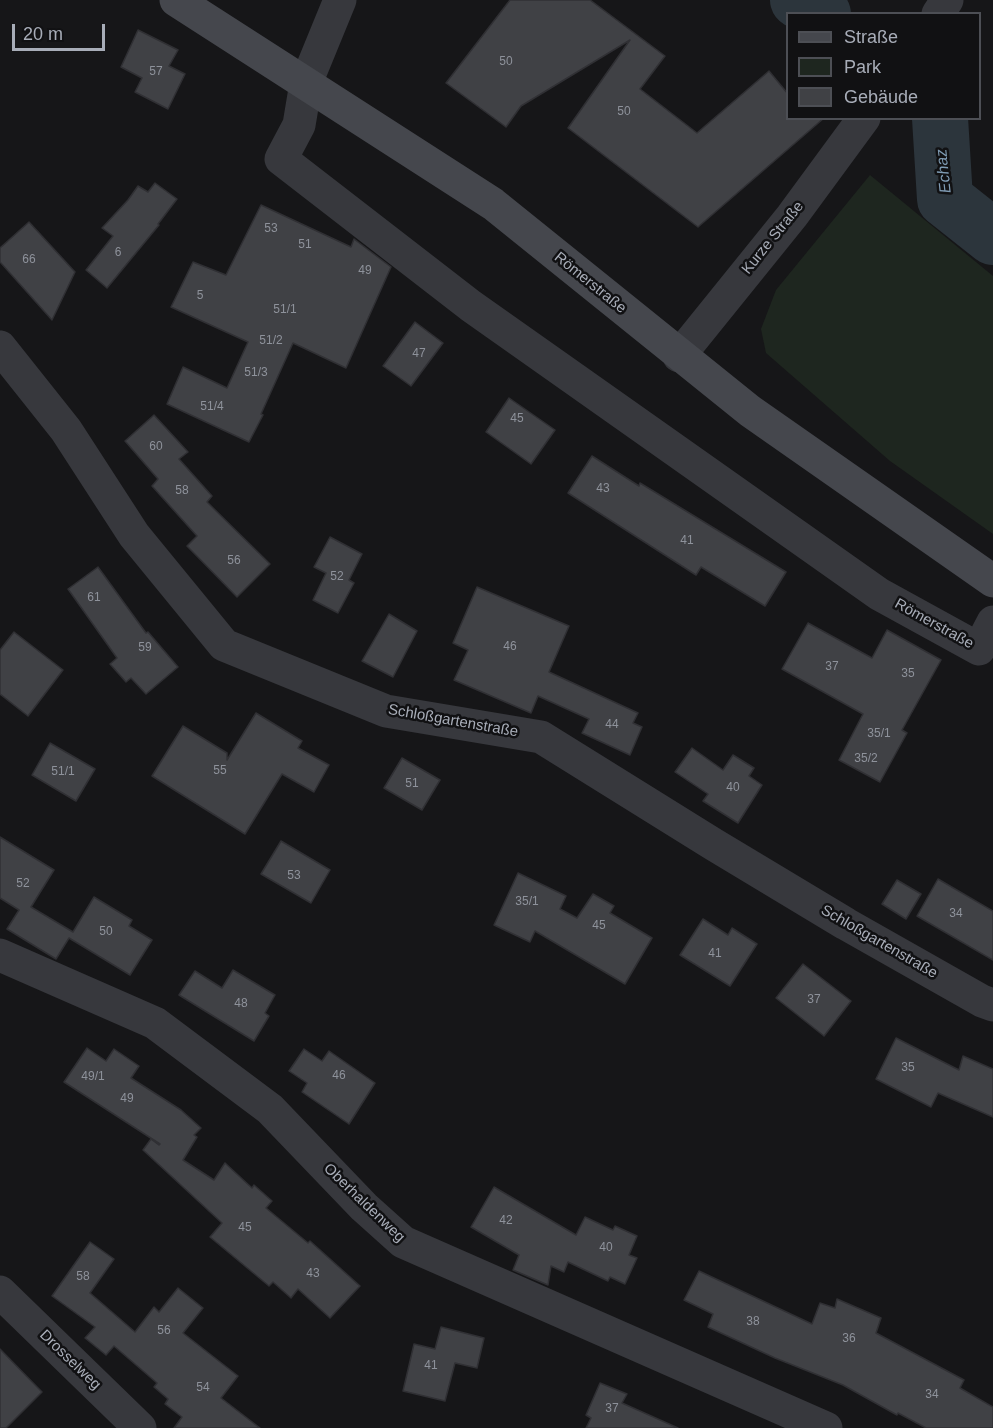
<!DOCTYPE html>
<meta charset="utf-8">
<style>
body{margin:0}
#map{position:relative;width:993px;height:1428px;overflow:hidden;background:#161618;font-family:Helvetica,sans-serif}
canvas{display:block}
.legend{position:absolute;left:786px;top:12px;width:195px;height:108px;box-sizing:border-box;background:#111113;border:2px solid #4d4f55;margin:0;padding:8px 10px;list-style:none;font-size:18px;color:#a8adb8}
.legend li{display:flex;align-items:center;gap:12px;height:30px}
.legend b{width:30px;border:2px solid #4d4f55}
.scale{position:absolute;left:12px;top:24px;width:93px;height:27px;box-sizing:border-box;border:3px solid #a8adb8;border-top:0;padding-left:8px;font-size:18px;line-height:21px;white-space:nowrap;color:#a8adb8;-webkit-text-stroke:4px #111113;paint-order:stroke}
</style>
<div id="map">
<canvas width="993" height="1428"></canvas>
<ul class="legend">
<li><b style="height:8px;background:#45474d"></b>Straße</li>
<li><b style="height:16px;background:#1e261f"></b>Park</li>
<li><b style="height:16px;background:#404145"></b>Gebäude</li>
</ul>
<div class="scale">20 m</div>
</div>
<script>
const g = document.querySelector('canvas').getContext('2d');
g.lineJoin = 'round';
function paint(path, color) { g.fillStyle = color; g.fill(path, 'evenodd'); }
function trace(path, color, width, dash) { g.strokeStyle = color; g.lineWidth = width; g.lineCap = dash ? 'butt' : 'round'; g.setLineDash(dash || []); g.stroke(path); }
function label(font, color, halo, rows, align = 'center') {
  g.font = font + ' Helvetica,sans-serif'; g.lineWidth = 5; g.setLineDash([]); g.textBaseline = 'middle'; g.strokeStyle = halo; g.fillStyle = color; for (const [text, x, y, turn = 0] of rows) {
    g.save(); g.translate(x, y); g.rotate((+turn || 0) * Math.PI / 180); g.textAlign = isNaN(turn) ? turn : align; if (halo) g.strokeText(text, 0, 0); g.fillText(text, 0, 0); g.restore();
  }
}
paint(new Path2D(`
 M870 175 993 276V534L890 461 766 353 761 329 776 290Z`), '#1e261f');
trace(new Path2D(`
 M798 0 823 14
 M940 118 945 199 993 237`), '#2c353c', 56);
const building = new Path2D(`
 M510 0H590L665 56 640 89 697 133 769 71 788 94V118H824L698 227 568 128 630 40 521 106 506 127 446 83Z
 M138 30 178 50 169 66 185 74 168 109 135 92 142 78 121 67Z
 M155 183 177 199 158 224 159 225 107 288 86 270 113 236 102 228 128 200 138 186 148 192Z
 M261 205 351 247 354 239 391 267 346 368 293 343 261 414 263 415 249 442 167 404 183 367 227 388 248 342 171 307 193 262 226 275Z
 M29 222 75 272 52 320 0 262V248Z
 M415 322 443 343 411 386 383 366Z
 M509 398 555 430 531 464 486 432Z
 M154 415 188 452 179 459 212 496 207 502 270 564 237 597 187 546 197 536 152 486 158 479 125 441Z
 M592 456 639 486 640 483 786 572 765 606 701 567 696 575 568 493Z
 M330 537 362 554 349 580 354 583 338 613 313 600 326 573 314 567Z
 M98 567 146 633 148 632 178 667 146 694 131 678 126 682 110 664 117 658 68 589Z
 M477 587 569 626 549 672 638 713 633 723 642 727 630 755 582 733 589 719 538 696 531 713 454 680 468 650 453 643Z
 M389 614 417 631 393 677 362 661Z
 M808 623 872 658 887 630 941 660 902 730 907 733 880 782 839 760 863 714 782 669Z
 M14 632 63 670 28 716 0 694V650Z
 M256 713 302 741 298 748 329 765 314 792 282 774 245 834 152 776 183 726 227 753V760Z
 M50 743 95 769 76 801 32 775Z
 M692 748 723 770 733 755 754 768 749 776 762 785 738 823 703 801 708 794 675 772Z
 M402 758 440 780 422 810 384 788Z
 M0 837 54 870 31 907 73 932 94 897 132 920 129 926 152 940 130 975 69 938 56 959 7 929 19 910 0 898Z
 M281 841 330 870 311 903 261 874Z
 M518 873 566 896 560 909 577 918 593 894 614 906 610 913 652 938 625 984 535 931 530 942 494 925Z
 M938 879 993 911V960L917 916Z
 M897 880 921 894 906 919 882 904Z
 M703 919 728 935 732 928 757 944 730 986 680 955Z
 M803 964 851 1001 824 1036 776 998Z
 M233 970 275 995 265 1013 269 1016 254 1041 179 995 195 971 222 988Z
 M896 1038 959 1070 963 1056 993 1069V1117L938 1093 931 1107 876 1079Z
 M87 1048 106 1061 114 1049 139 1066 131 1078 181 1110 201 1128 194 1135 197 1137 183 1160 214 1180 225 1163 252 1188 254 1185 272 1201 266 1208 308 1243 310 1241 360 1286 330 1318 298 1289 291 1298 273 1282 269 1286 210 1237 222 1223 143 1150 151 1139 159 1145 160 1144 64 1082Z
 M304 1049 322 1061 329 1051 375 1083 349 1124 302 1092 307 1083 289 1071Z
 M494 1187 576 1235 585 1217 613 1230 615 1226 637 1236 629 1255 637 1258 625 1284 610 1277 608 1281 568 1262 564 1272 551 1266 548 1285 513 1270 519 1255 471 1227Z
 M90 1242 114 1259 90 1293 135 1332 154 1307 159 1312 178 1288 203 1308 183 1333 238 1376 221 1398 260 1428H174L182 1417 165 1404 168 1399 154 1387 157 1383 114 1346 106 1355 85 1338 95 1327 52 1296Z
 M699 1271 812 1324 820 1303 835 1308 837 1299 881 1318 876 1333 964 1380 960 1388 993 1407V1428H926L898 1413 897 1415 843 1385 775 1358 708 1327 713 1314 684 1300Z
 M441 1327 484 1338 477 1368 455 1363 445 1401 403 1391 414 1344 435 1349Z
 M0 1349 42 1392 6 1428H0Z
 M600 1383 627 1394 622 1403 678 1428H586L591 1418 586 1415Z`);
paint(building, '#404145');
trace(building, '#303034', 1.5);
trace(new Path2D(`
 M340 0 306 83 299 125 281 159 471 306 879 594 979 649 993 622
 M938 14 947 0
 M0 347 66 430 134 535 224 645 386 711 541 737 713 844 846 924 982 1001 993 1005
 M679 356 792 216 864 118
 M0 955 155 1023 270 1109 364 1207 403 1242 826 1428
 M0 1292 140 1428`), '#37383d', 33);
trace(new Path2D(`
 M176 0 493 204 750 411 993 581`), '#45474d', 33);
label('12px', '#8e929b', null, [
 ["50",506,62],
 ["57",156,72],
 ["50",624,112],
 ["53",271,229],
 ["51",305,245],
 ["6",118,253],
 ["66",29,260],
 ["49",365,271],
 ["5",200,296],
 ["51/1",285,310],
 ["51/2",271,341],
 ["47",419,354],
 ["51/3",256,373],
 ["51/4",212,407],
 ["45",517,419],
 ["60",156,447],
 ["43",603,489],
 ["58",182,491],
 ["41",687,541],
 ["56",234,561],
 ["52",337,577],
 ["61",94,598],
 ["46",510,647],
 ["59",145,648],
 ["37",832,667],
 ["35",908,674],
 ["44",612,725],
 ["35/1",879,734],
 ["35/2",866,759],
 ["55",220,771],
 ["51/1",63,772],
 ["51",412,784],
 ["40",733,788],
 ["53",294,876],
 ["52",23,884],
 ["35/1",527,902],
 ["34",956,914],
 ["45",599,926],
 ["50",106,932],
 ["41",715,954],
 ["37",814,1000],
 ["48",241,1004],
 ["35",908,1068],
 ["46",339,1076],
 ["49/1",93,1077],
 ["49",127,1099],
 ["42",506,1221],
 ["45",245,1228],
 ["40",606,1248],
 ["43",313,1274],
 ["58",83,1277],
 ["38",753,1322],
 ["56",164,1331],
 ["36",849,1339],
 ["41",431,1366],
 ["54",203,1388],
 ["34",932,1395],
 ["37",612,1409]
]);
label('15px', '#a8adb8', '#111113', [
 ["Kurze Straße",773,238,-51],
 ["Römerstraße",590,283,39],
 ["Römerstraße",934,624,29],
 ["Schloßgartenstraße",453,721,10],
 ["Schloßgartenstraße",879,942,30],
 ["Oberhaldenweg",364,1203,44],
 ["Drosselweg",70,1360,44]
]);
label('italic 16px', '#7f9bb3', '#111113', [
 ["Echaz",944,171,-96]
]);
</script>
